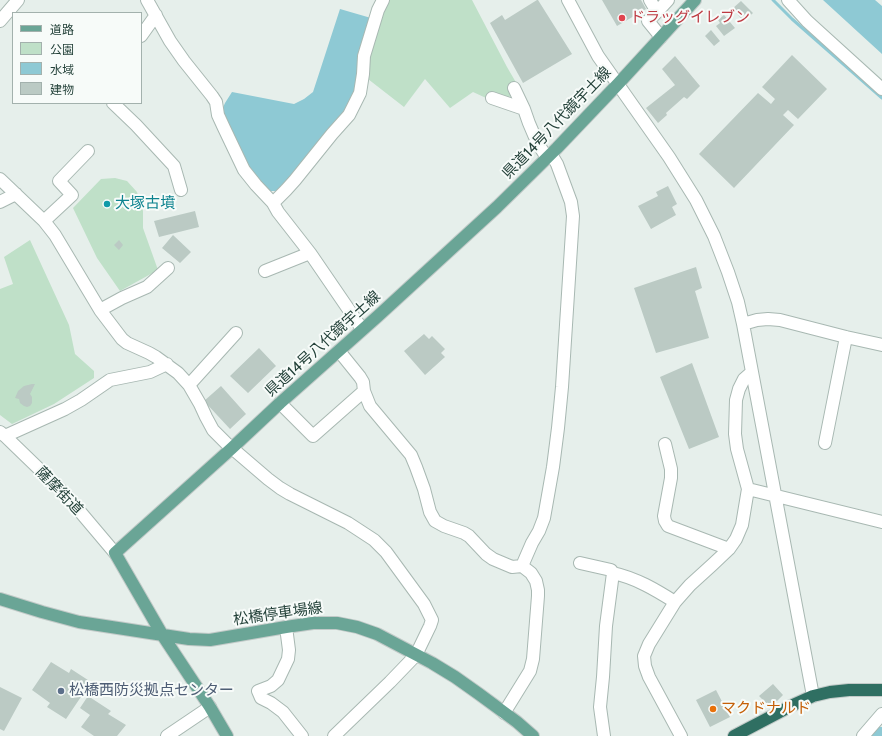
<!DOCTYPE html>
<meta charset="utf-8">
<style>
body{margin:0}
#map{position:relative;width:882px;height:736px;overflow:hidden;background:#e6efeb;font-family:Cabin,"Noto Sans JP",sans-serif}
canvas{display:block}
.legend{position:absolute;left:12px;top:12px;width:130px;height:92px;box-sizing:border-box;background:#f7fbf9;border:1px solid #a3b1ad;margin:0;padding:5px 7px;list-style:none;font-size:12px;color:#24423a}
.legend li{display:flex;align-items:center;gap:8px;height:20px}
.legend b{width:20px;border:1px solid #a3b1ad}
</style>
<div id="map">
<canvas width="882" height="736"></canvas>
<ul class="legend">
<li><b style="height:5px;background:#6aa596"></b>道路</li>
<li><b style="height:11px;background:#bfe0c8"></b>公園</li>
<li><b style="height:11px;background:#8ec9d4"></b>水域</li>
<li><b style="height:11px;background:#bbcac4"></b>建物</li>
</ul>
</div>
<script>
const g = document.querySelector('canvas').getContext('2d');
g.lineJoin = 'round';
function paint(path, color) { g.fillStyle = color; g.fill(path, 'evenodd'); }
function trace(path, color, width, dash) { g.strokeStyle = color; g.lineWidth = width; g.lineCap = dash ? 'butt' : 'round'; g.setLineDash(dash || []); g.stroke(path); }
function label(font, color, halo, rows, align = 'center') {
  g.font = font + ' Cabin,"Noto Sans JP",sans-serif'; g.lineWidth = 4; g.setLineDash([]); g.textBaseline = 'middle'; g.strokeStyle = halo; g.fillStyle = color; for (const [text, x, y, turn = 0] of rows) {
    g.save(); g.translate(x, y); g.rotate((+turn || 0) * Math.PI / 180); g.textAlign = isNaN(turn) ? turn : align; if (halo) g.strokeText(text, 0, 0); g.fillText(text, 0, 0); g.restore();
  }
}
paint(new Path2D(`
 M388 0H472L507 67 521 91 497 103 473 92 450 108 425 79 404 107 368 79V54Z
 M115 178 127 181 137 192 143 211V228L158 270 120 291 97 258 73 208 101 179Z
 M30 240 69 325 75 354 94 371V378L54 404 12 424 0 415V289L13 284 4 257Z`), '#bfe0c8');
paint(new Path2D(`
 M823 0H875L882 6V54Z
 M340 9 371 18 357 62 359 75 357 90 347 114 282 189 275 191H269L250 172 221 112 225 103 232 92 294 104 304 99 313 92Z
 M879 727H882V736H868Z`), '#8ec9d4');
trace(new Path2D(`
 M773 0 792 19 882 98`), '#8ec9d4', 3);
paint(new Path2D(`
 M537 0H538L572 54 523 83 490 23 502 15 505 20Z
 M602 0H641L646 9 617 26Z
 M741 1 753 13 744 21 732 9Z
 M724 15 735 28 724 36 716 26 720 23 718 20Z
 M711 30 720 41 714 46 705 36Z
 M792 55 827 89 798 119 788 110 783 115 794 125 734 188 699 154 758 93 771 104 775 99 762 87Z
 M675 56 700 86 687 99 684 97 666 113 667 115 658 123 646 108 675 85 662 69Z
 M668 186 677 204 672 207 676 215 651 229 638 206 658 196 656 192Z
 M195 211 199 227 159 237 154 221Z
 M173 235 191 252 180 263 162 248Z
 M119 240 123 245 119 250 114 245Z
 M696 267 702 288 695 291 709 338 656 353 634 288Z
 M424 334 429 339 432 336 445 349 441 353 445 357 425 375 404 351Z
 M259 348 276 366 248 393 230 376Z
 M692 363 719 437 689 449 660 377Z
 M32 384H35L30 394 32 397V403L30 406 27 407 24 406 20 403 19 399 15 398 18 391 24 386Z
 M221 386 246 414 230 429 204 401Z
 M51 662 69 673 71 669 91 682 66 719 47 707 50 703 32 690Z
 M773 684 783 695 777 701 768 705 759 696Z
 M0 687 22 698 4 731 0 729Z
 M716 690 730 717 710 727 696 700Z
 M88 696 111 711 108 714 126 725 117 736H94L81 727 90 715 80 708Z`), '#bbcac4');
const minor = new Path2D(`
 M147 0 170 41 184 61 212 96 216 102 218 115 224 128 244 170 256 185 273 203 278 212 310 253 362 329
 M568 0 598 56 669 157 696 200 714 236 728 272 738 302 743 324 813 696
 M650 0 657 12 668 0
 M788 0 807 21 882 89
 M657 12 648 21 661 37
 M0 21 18 0
 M141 36 156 15
 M514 88 524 109
 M492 98 524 109C530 128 536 142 547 158
 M113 103 136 125 174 166 181 190
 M0 179 44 221 55 235 100 310 122 339 127 343 149 353 156 357 178 373 189 385 200 404 206 417 213 430 226 443 268 479 280 488 290 494 348 523 374 540 386 552 424 604 432 620 430 626 416 655 390 682 334 736
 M0 202 16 194
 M273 203 286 190 295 180 332 134 349 115 360 93 363 74 364 56 378 10 383 0
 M44 221 72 195 59 181 88 151
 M265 271 310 253
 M100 310 122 298 147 287 168 268
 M743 324 757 320 768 319 780 320 846 337 882 345
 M339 351 360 377 363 382 364 391 370 406 411 455 416 467 424 489 430 512 435 521 444 526 464 533 469 536 486 554 493 559 512 567 522 566 531 573 536 581 538 590V596L533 659 530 671 504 713
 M189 385 236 333
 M280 403 313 436 364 391
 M0 432 5 436 66 495 115 553
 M5 436 65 409 81 400 110 380 150 372 167 364
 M825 443 846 337
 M665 444 671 469V478L664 516 665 521 668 526 729 549
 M748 489 882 522
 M580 563 611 570 613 573 606 626 603 677 600 707 604 736
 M522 566 532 543 539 531 544 518 553 467 558 428 562 387 573 216 571 202 557 164 551 154
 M613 573C636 578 656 590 675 602
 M286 627 289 650 288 659 278 680 271 686 258 691 261 698 271 703 283 712 302 736
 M167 736 210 707
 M681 736 649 677 645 666 644 656 649 644 675 602 690 585 712 565 729 549 736 539 742 525 748 489 737 449 735 434 736 400 739 389 744 379 752 372
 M863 736 882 714`);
const major = new Path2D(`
 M0 599 42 612 79 622 189 639 210 640 286 627 313 623H337L357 627 377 634 432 663 455 677 479 694 517 722 533 736
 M227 736 210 707 163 636 115 553 232 448 280 403 378 316 497 207 557 148 618 84 695 0`);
const highway = new Path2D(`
 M734 736 793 705 813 696 830 692 849 690H882`);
trace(minor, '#a8b8b2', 14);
trace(major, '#c2cac8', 14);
trace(highway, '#c2cac8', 14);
trace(minor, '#fff', 12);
trace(major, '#6aa596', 12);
trace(highway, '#2f6f62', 12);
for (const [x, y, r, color] of [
 [622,18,4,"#e0444e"],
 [107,204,4,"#0f9aa8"],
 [61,691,4,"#5c6f8a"],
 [713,709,4,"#e8710a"]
]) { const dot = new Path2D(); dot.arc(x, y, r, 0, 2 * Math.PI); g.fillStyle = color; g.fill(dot); trace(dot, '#f7fbf9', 1.5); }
label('15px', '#be3a42', '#f7fbf9', [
 ["ドラッグイレブン",630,18]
], 'left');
label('15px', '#24423a', '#f7fbf9', [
 ["県道14号八代鏡宇土線",557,123,-46],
 ["県道14号八代鏡宇土線",323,344,-42],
 ["薩摩街道",59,491,46],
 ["松橋停車場線",278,614,-8]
]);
label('15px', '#0d838f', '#f7fbf9', [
 ["大塚古墳",115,204]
], 'left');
label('15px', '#4e5e75', '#f7fbf9', [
 ["松橋西防災拠点センター",69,691]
], 'left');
label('15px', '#c56008', '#f7fbf9', [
 ["マクドナルド",721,709]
], 'left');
</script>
